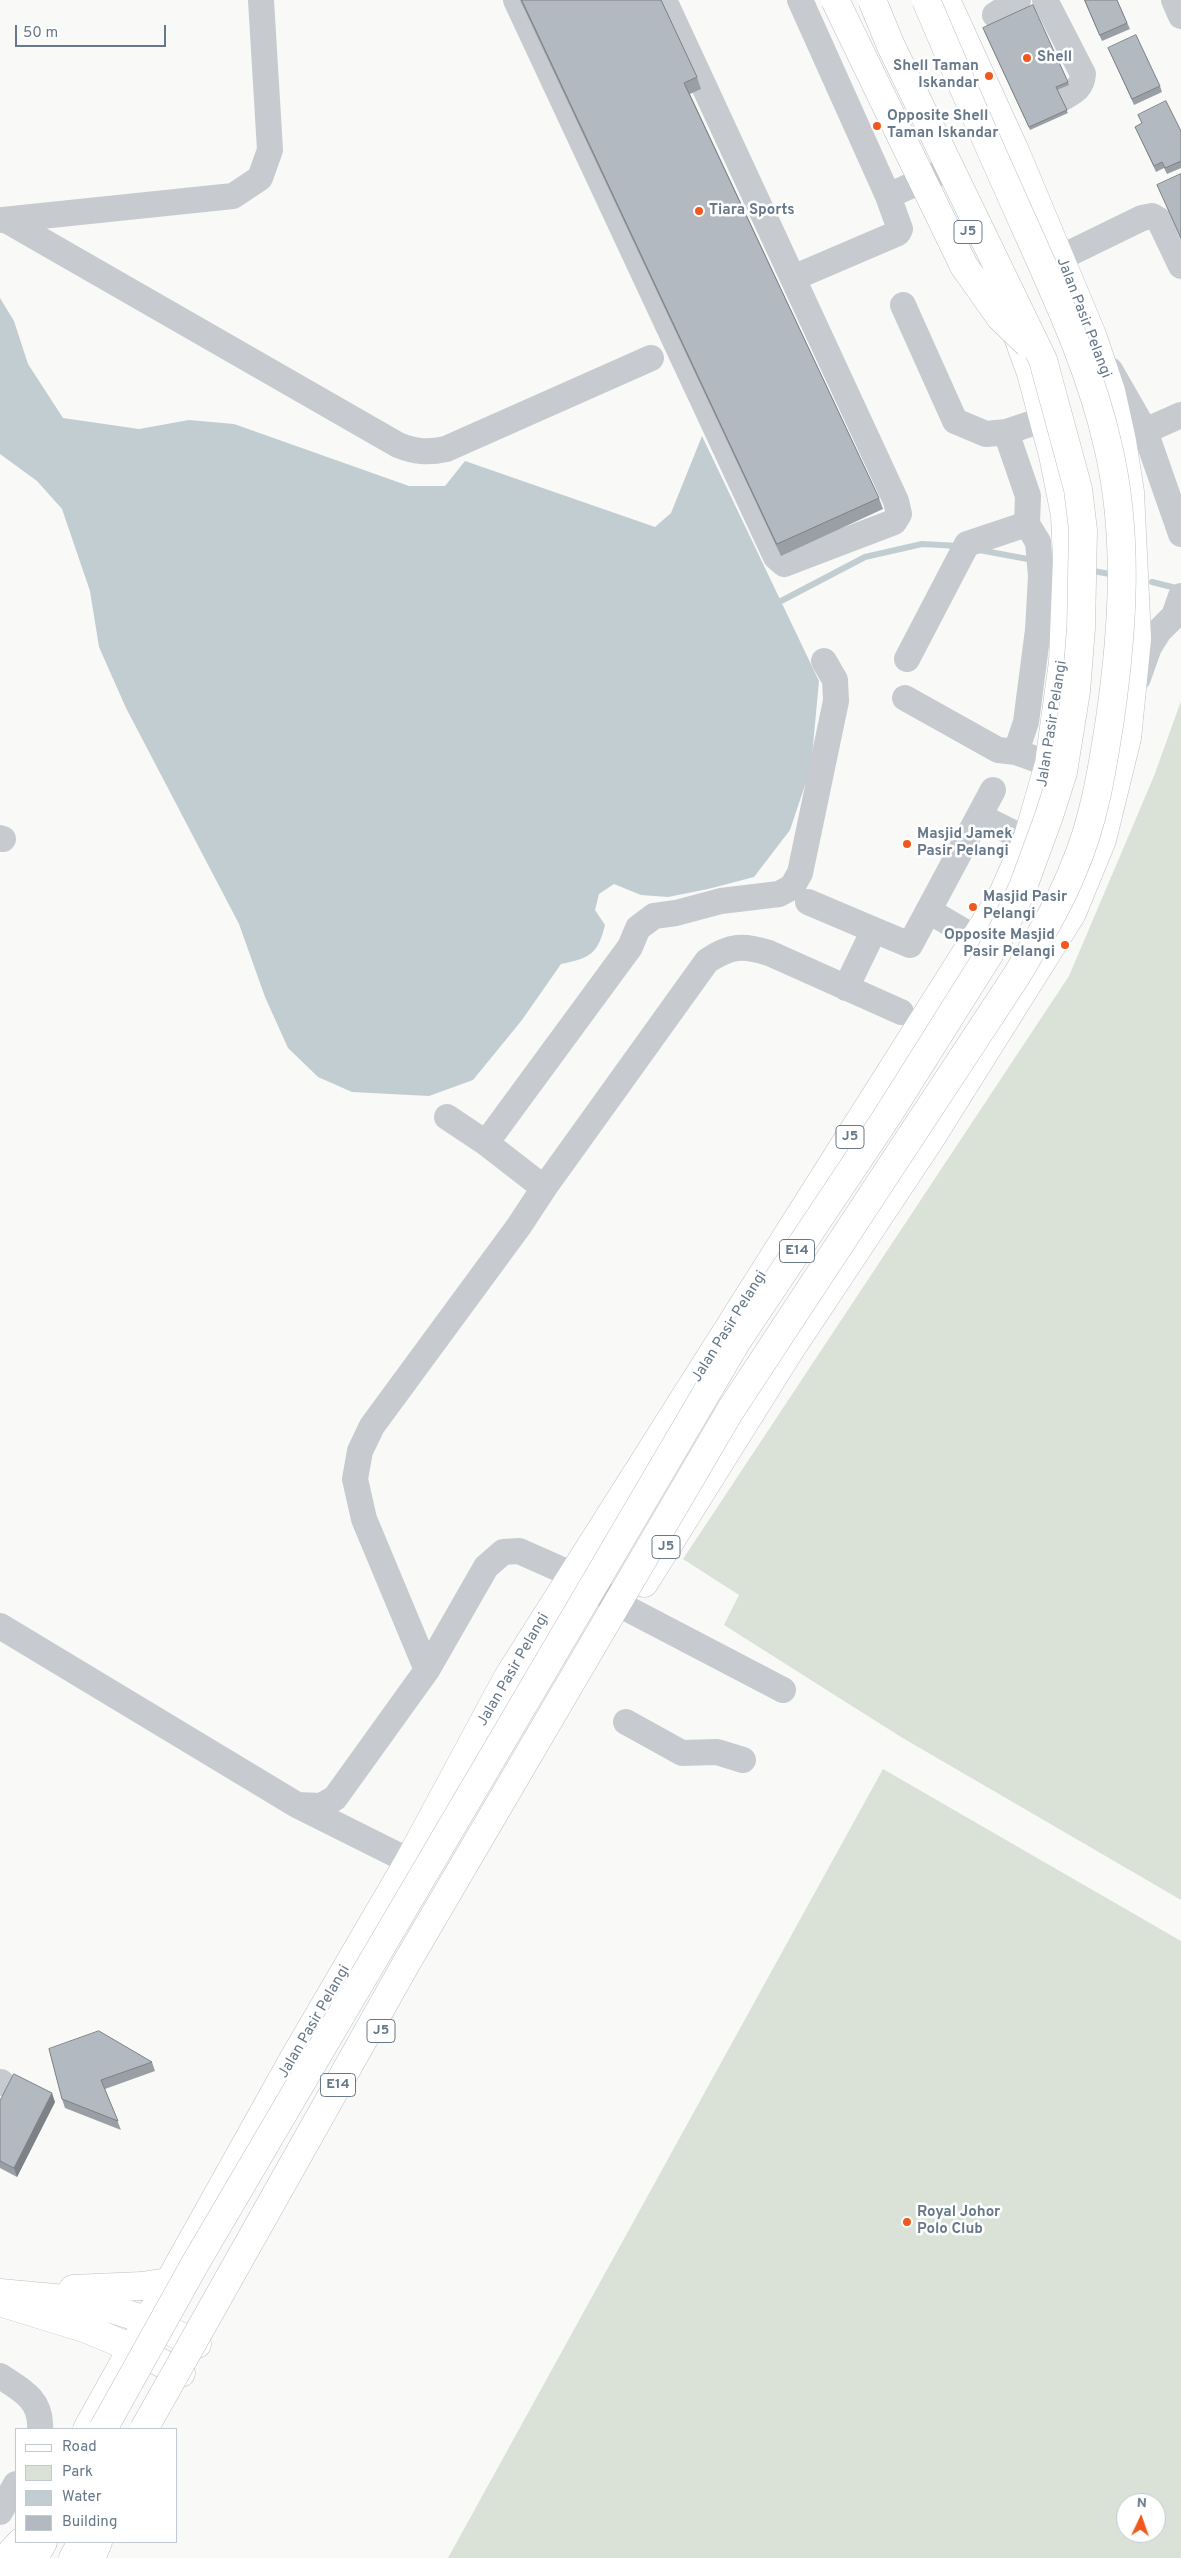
<!DOCTYPE html>
<style>
body{margin:0}
#map{position:relative;width:1181px;height:2558px;overflow:hidden;background:#f9f9f7;font-family:Overpass,sans-serif}
canvas{display:block}
.legend{position:absolute;left:15px;top:2428px;width:162px;height:115px;box-sizing:border-box;background:#fff;border:1px solid #c2c9d0;margin:0;padding:6px 9px;list-style:none;font-size:15px;color:#66788a}
.legend li{display:flex;align-items:center;gap:10px;height:25px}
.legend b{width:25px;border:1px solid #c2c9d0}
.north{position:absolute;left:1116px;top:2493px;width:50px;height:50px;box-sizing:border-box;background:#fff;border:1px solid #c2c9d0;border-radius:50%;rotate:3deg;font-size:14px;font-weight:700;line-height:20px;text-align:center;color:#66788a}
.north::after{content:'';display:block;margin:auto;width:18px;height:22px;background:#f1581e;clip-path:polygon(50% 0,100% 100%,50% 72%,0 100%)}
.scale{position:absolute;left:15px;top:25px;width:151px;height:22px;box-sizing:border-box;border:2px solid #66788a;border-top:0;padding-left:6px;font-size:15px;line-height:18px;white-space:nowrap;color:#66788a;-webkit-text-stroke:4px #fff;paint-order:stroke}
</style>
<div id="map">
<canvas width="1181" height="2558"></canvas>
<ul class="legend">
<li><b style="height:6px;background:#fff"></b>Road</li>
<li><b style="height:14px;background:#dae2d7"></b>Park</li>
<li><b style="height:14px;background:#c2cdd2"></b>Water</li>
<li><b style="height:14px;background:#b2b9c0"></b>Building</li>
</ul>
<div class="north">N</div>
<div class="scale">50 m</div>
</div>
<script>
const g = document.querySelector('canvas').getContext('2d');
g.lineJoin = 'round';
function paint(path, color) { g.fillStyle = color; g.fill(path, 'evenodd'); }
function trace(path, color, width, dash) { g.strokeStyle = color; g.lineWidth = width; g.lineCap = dash ? 'butt' : 'round'; g.setLineDash(dash || []); g.stroke(path); }
function label(font, color, halo, rows, align = 'center') {
  g.font = font + ' Overpass,sans-serif'; g.lineWidth = 5; g.setLineDash([]); g.textBaseline = 'middle'; g.strokeStyle = halo; g.fillStyle = color; for (const [text, x, y, turn = 0] of rows) {
    g.save(); g.translate(x, y); g.rotate((+turn || 0) * Math.PI / 180); g.textAlign = isNaN(turn) ? turn : align; if (halo) g.strokeText(text, 0, 0); g.fillText(text, 0, 0); g.restore();
  }
}
paint(new Path2D(`
 M1181 701V1900L901 1737 724 1625 739 1595 683 1559 1069 976 1154 776Z
 M883 1769 1181 1941V2558H448ZM1126 2503H1156V2533H1126Z`), '#dae2d7');
paint(new Path2D(`
 M0 298 14 321 28 364 63 418 139 429 189 420 234 424 409 486H445L465 461 655 527 671 513 702 436 819 681 811 767 790 830 754 877 708 889 668 897 641 895 614 884 599 894 595 910 605 925C598 954 590 958 561 964L522 1020 473 1080 429 1096 352 1092 318 1077 288 1048 265 997 239 924 126 708 99 647 90 591 62 509 37 481 0 454Z`), '#c2cdd2');
trace(new Path2D(`
 M979 550 1033 560
 M1088 570 1115 575
 M1152 582 1180 589
 M781 601 865 557 922 544 959 546`), '#c2cdd2', 6);
const major = new Path2D(`
 M644 1583 788 1353 929 1141 1072 913 1102 840 1127 738 1137 639 1130 492 1122 441 1111 391 1092 335 1015 151 946 0
 M73 2289 142 2286 168 2282
 M0 2293 87 2301 146 2320 197 2344
 M6 2304 87 2329 132 2348 181 2373
 M87 2429 294 2058 409 1861 508 1677 1002 896 1027 840 1049 764 1063 662 1067 559 1065 515 1053 455 1031 373 1013 323
 M91 2558 98 2542`);
const highway = new Path2D(`
 M6 2558 21 2542
 M34 2558 43 2542
 M73 2558 82 2542`);
trace(major, '#bcc0c4', 29);
trace(highway, '#bbbfc2', 29);
trace(new Path2D(`
 M516 0 776 557 784 564 894 522 899 514 896 501 664 0
 M1045 0 1083 74C1082 89 1073 92 1061 99
 M1174 0 1181 16
 M995 15 1018 0
 M888 196 939 173
 M3 220 233 196 260 178 270 150 261 0
 M6 220 398 445C415 452 428 453 446 449L651 358
 M1060 258 1142 218 1152 216 1159 220 1181 266
 M793 278 898 233 900 229 888 196 800 0
 M903 305 955 421 986 434 1006 432 1045 419
 M1110 370 1145 431 1181 534
 M1145 431 1181 415
 M907 659 967 544 1027 524 1028 496 1006 432
 M1138 678 1149 647 1159 631 1174 616 1181 596
 M905 698 998 750 1016 752 1049 764
 M1016 752 1026 722 1038 630 1041 576 1038 542 1027 524
 M979 816 1027 840
 M0 838 3 839
 M808 902 874 930
 M929 911 975 938
 M846 988 874 930 910 945 993 790
 M486 1143 630 947 638 928 654 916 676 913 721 901 779 894 792 887 800 873 836 701 835 680 824 661
 M544 1188 707 961C731 945 743 945 769 953L901 1012
 M0 1626 297 1805 409 1861
 M427 1670 364 1519 355 1479 360 1451 372 1426 519 1226 544 1188 486 1143 447 1117
 M626 1722 682 1753 717 1752 743 1760
 M297 1805 321 1806 335 1798 427 1670 486 1567 503 1552 519 1551 571 1574 628 1609 783 1690
 M0 2083 1 2082
 M0 2376C22 2390 42 2400 40 2429
 M0 2512 16 2484`), '#c7cbcf', 26);
trace(major, '#fff', 28);
trace(highway, '#fff', 28);
const highwayBridge = new Path2D(`
 M835 0 964 266 1000 317 1028 344
 M103 2429 196 2262 737 1341 888 1115 998 940 1023 887 1049 816 1063 772 1076 691 1081 628 1083 530 1078 489 1043 360 891 46 872 0
 M144 2429 407 1962 730 1411 1017 975C1037 941 1058 907 1073 870 1094 822 1102 771 1110 719 1123 629 1129 535 1108 446 1092 375 1062 309 1032 242 996 162 960 81 926 0`);
trace(highwayBridge, '#bbbfc2', 29, []);
trace(highwayBridge, '#fff', 28);
paint(new Path2D(`
 M520 0H661L697 77 701 89 690 94 879 498 883 509 781 556Z
 M1084 0H1117L1130 29 1102 41Z
 M984 31 1068 82 1069 85 1057 90 1068 113 1030 130Z
 M1108 48 1160 86 1162 92 1134 105Z
 M1138 115 1181 131V168L1167 174 1164 168 1156 172 1135 127 1142 123Z
 M49 2049 152 2062 155 2071 105 2089 121 2130 65 2108 62 2099Z
 M0 2101 55 2102 17 2177 0 2168Z`), '#999fa5');
paint(new Path2D(`
 M52 2093 55 2102 17 2177 14 2168Z`), '#7d8286');
const building = new Path2D(`
 M522 0H661L697 77 684 83 879 498 777 544Z
 M1085 0H1117L1127 23 1100 35Z
 M1033 5 1068 82 1056 87 1067 110 1029 127 983 28Z
 M1136 35 1160 86 1132 99 1108 48Z
 M1166 101 1181 131V161L1165 168 1162 162 1154 166 1135 127 1142 123 1138 115Z
 M1181 174V238L1157 185Z
 M99 2031 152 2062 101 2080 118 2121 62 2099 49 2049Z
 M14 2074 52 2093 14 2168 0 2161V2101Z`);
paint(building, '#b2b9c0');
trace(building, '#7d8286', 1);
for (const [x, y, r, color] of [
 [1027,58,5,"#f1581e"],
 [989,76,5,"#f1581e"],
 [877,126,5,"#f1581e"],
 [699,211,5,"#f1581e"],
 [907,844,5,"#f1581e"],
 [973,907,5,"#f1581e"],
 [1065,945,5,"#f1581e"],
 [907,2222,5,"#f1581e"]
]) { const dot = new Path2D(); dot.arc(x, y, r, 0, 2 * Math.PI); g.fillStyle = color; g.fill(dot); trace(dot, '#fff', 2); }
for (const [x, y, w] of [
 [968,232,28],
 [850,1137,28],
 [797,1251,35],
 [666,1547,28],
 [381,2031,28],
 [338,2085,35]
]) { const box = new Path2D(); box.roundRect(x - w / 2, y - 11.5, w, 23, 4); g.fillStyle = '#fff'; g.fill(box); trace(box, '#66788a', 1); }
label('bold 14px', '#66788a', null, [
 ["J5",968,232],
 ["J5",850,1137],
 ["E14",797,1251],
 ["J5",666,1547],
 ["J5",381,2031],
 ["E14",338,2085]
]);
label('bold 15px', '#66788a', '#fff', [
 ["Shell",1037,58],
 ["Shell Taman",979,67,"right"],
 ["Iskandar",979,84,"right"],
 ["Opposite Shell",887,117],
 ["Taman Iskandar",887,134],
 ["Tiara Sports",709,211],
 ["Masjid Jamek",917,835],
 ["Pasir Pelangi",917,852],
 ["Masjid Pasir",983,898],
 ["Pelangi",983,915],
 ["Opposite Masjid",1055,936,"right"],
 ["Pasir Pelangi",1055,953,"right"],
 ["Royal Johor",917,2213],
 ["Polo Club",917,2230]
], 'left');
label('15px', '#66788a', '#fff', [
 ["Jalan Pasir Pelangi",1083,318,69],
 ["Jalan Pasir Pelangi",1053,724,-81],
 ["Jalan Pasir Pelangi",730,1327,-58],
 ["Jalan Pasir Pelangi",514,1670,-60],
 ["Jalan Pasir Pelangi",315,2022,-60]
]);
</script>
